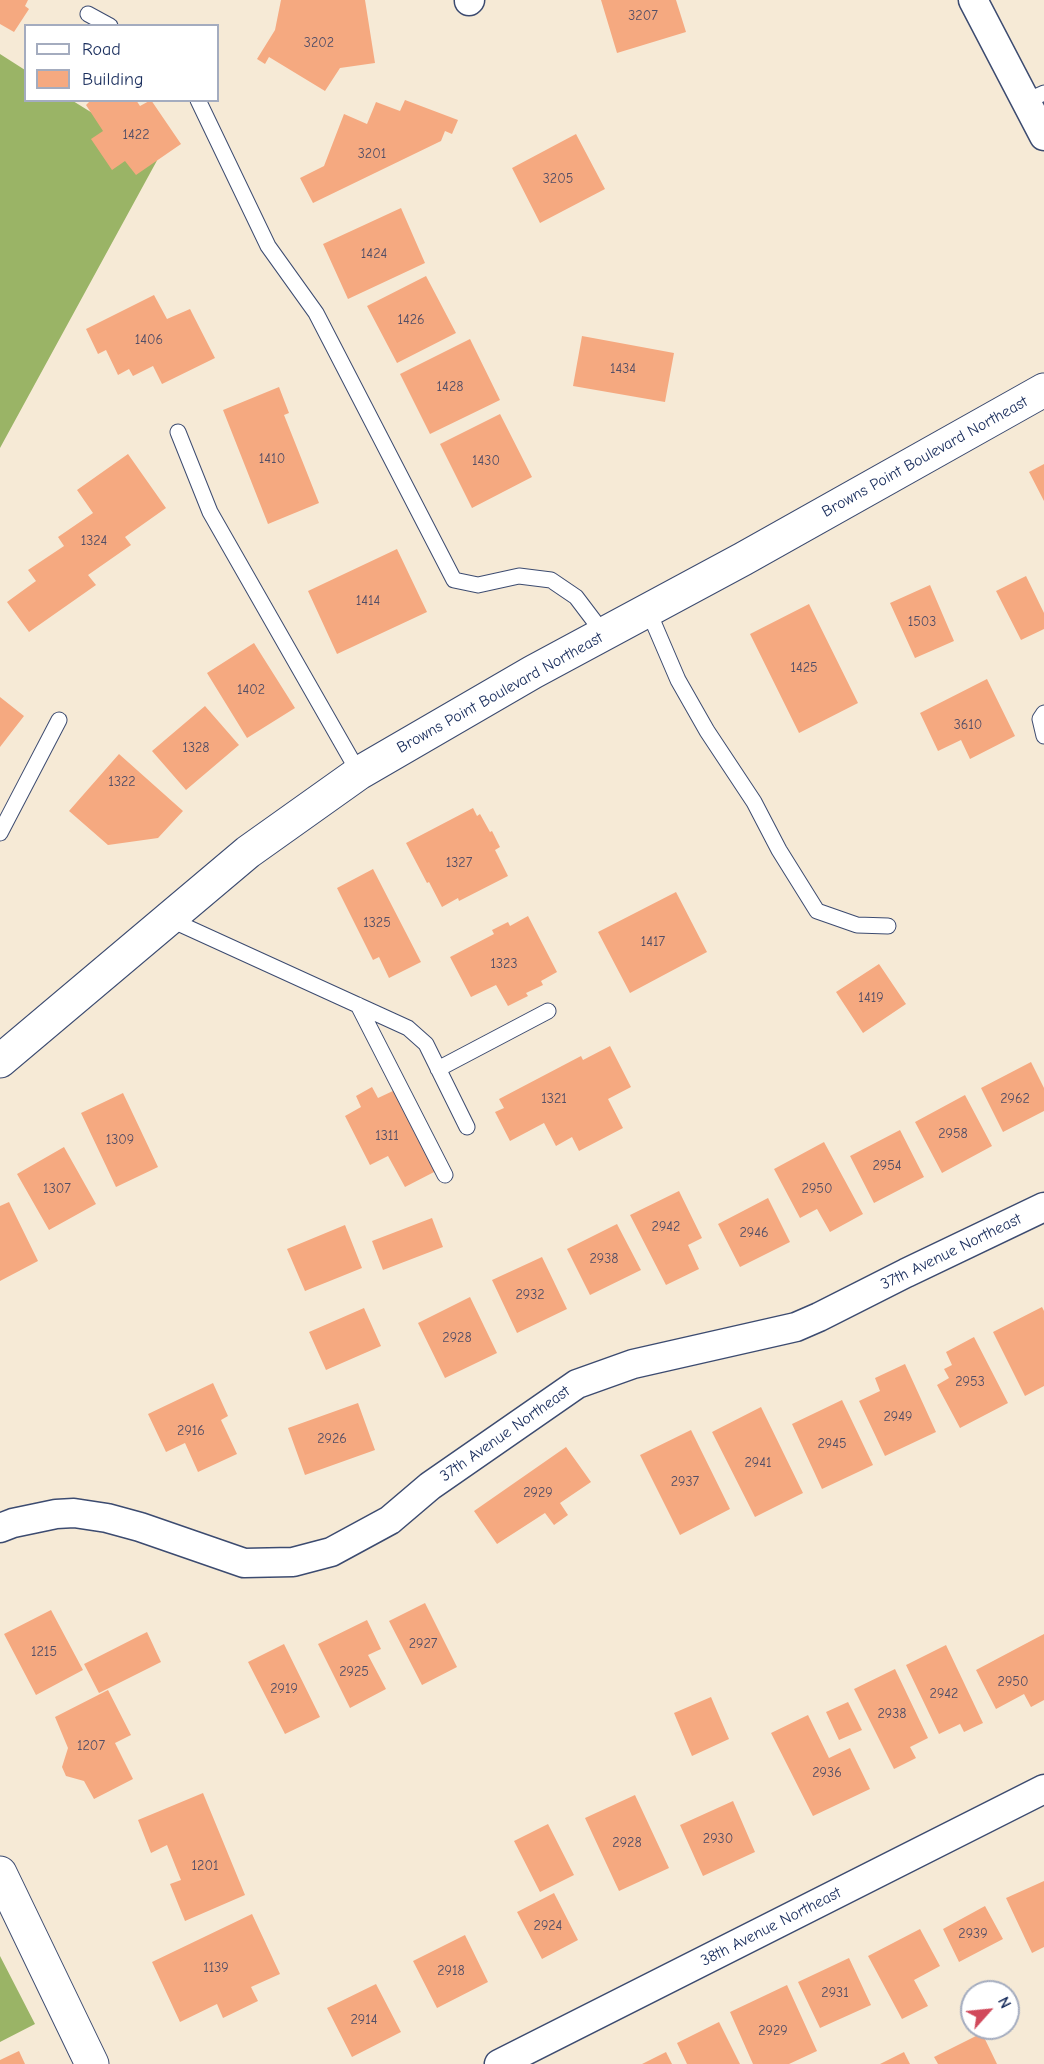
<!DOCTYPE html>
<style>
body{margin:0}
#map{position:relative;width:1044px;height:2064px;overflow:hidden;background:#f6ead6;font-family:"Comic Neue",sans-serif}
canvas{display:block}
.legend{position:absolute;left:24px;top:24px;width:195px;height:78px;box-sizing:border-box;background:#fff;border:2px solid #a4acbf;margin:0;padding:8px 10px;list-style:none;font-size:18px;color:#1b2f5e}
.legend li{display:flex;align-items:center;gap:12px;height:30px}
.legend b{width:30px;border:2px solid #a4acbf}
.north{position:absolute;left:960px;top:1980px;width:60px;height:60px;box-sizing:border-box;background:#fff;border:2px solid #a4acbf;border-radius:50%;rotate:63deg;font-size:16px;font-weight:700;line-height:24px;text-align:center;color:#1b2f5e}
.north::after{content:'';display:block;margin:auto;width:21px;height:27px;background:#d1495b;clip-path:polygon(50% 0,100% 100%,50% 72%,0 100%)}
</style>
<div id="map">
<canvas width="1044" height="2064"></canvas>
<ul class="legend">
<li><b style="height:8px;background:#fff"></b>Road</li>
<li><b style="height:16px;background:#f5a980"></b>Building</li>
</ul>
<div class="north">N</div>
</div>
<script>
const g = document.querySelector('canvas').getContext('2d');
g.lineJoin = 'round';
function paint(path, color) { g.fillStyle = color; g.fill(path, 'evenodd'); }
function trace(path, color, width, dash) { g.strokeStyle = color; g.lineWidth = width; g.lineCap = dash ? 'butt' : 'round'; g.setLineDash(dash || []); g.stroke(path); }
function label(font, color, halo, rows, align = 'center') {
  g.font = font + ' "Comic Neue",sans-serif'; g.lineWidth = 5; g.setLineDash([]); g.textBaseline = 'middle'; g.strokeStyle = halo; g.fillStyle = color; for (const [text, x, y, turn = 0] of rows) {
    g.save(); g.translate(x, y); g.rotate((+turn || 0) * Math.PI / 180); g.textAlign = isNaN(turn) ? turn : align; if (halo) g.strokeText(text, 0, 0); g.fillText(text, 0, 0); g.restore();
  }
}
paint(new Path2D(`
 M0 54 25 70 26 100 73 101 160 155 0 448Z
 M0 1956 35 2024 0 2042Z`), '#9ab466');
paint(new Path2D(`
 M0 0H28L25 6 29 9 14 32 0 24Z
 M281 0H365L375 63 340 68 325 91 269 57 265 64 257 59 275 30Z
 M601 0H676L686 32 617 53Z
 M91 100H136L140 106 151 100 181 144 136 175 125 161 112 170 91 139 103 131 86 105Z
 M405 100 458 120 452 134 445 131 441 141 313 203 300 178 324 166 344 114 367 124 376 102 400 111Z
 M576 134 605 189 540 223 512 168Z
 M401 208 425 263 348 299 323 244Z
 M426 276 456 333 397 363 367 306Z
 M154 295 167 319 190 309 215 358 162 384 153 366 133 376 129 369 118 375 106 350 98 354 86 329Z
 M582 336 674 353 665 402 573 386Z
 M470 339 500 400 430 434 400 374Z
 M279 387 289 413 284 415 319 503 268 524 223 410Z
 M500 414 532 477 472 508 440 444Z
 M128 454 166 508 125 537 131 545 88 575 96 585 29 632 7 602 36 581 28 570 64 546 58 537 93 513 77 490Z
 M1044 464V501L1029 472Z
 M397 549 427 612 337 654 308 591Z
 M1026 576 1044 613V629L1021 640 996 591Z
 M930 585 954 641 915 658 890 603Z
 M809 604 858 703 799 733 750 634Z
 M254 643 295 708 247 738 207 673Z
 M987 679 1015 736 970 759 961 740 938 751 920 713Z
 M0 697 24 716 0 747Z
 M205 706 239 745 186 790 152 751Z
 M119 754 183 811 158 838 108 845 69 811Z
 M473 808 477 816 480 814 490 832 492 831 500 847 495 850 508 876 459 901 458 898 442 907 429 882 427 883 406 843Z
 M373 869 421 962 389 978 379 957 373 960 337 888Z
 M676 892 707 952 630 993 598 932Z
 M528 916 557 972 541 981 543 985 526 993 528 996 508 1006 496 985 471 997 450 957 494 934 492 930 508 922 510 926Z
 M879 964 906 1004 863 1033 836 992Z
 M610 1046 631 1087 608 1099 623 1128 579 1151 572 1137 556 1146 544 1123 510 1141 495 1112 504 1108 499 1099 581 1056 583 1060Z
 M1031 1062 1044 1088V1111L1003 1132 981 1088Z
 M372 1087 378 1098 395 1090 436 1171 405 1187 388 1156 370 1165 345 1116 361 1107 356 1096Z
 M123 1093 158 1167 116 1187 81 1113Z
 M965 1095 992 1146 942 1173 915 1122Z
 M900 1130 924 1177 874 1203 850 1156Z
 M824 1142 863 1214 830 1232 817 1209 800 1218 774 1169Z
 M64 1147 96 1204 49 1230 17 1174Z
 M679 1191 702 1238 688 1245 699 1269 666 1285 630 1215Z
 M768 1198 790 1242 740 1267 718 1224Z
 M9 1202 38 1261 0 1281V1206Z
 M432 1218 443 1247 383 1270 372 1241Z
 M617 1224 641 1270 590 1295 567 1249Z
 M345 1225 362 1268 305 1291 287 1249Z
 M542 1257 567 1309 517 1333 492 1280Z
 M470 1297 497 1353 445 1378 418 1323Z
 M1042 1307 1044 1311V1386L1025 1396 993 1332Z
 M364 1308 381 1346 326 1370 309 1332Z
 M974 1337 1008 1403 960 1428 937 1385 949 1378 944 1369 952 1365 946 1352Z
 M905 1364 936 1432 885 1456 859 1401 880 1391 875 1378Z
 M213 1383 228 1416 221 1420 237 1454 198 1472 185 1443 166 1452 148 1414Z
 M842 1400 873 1465 822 1489 792 1424Z
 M358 1403 375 1450 305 1475 288 1428Z
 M761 1407 803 1493 755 1517 712 1432Z
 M691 1430 730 1509 680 1535 640 1455Z
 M566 1447 591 1482 560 1503 568 1515 554 1525 545 1513 497 1544 474 1511Z
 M425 1603 457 1667 422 1685 389 1621Z
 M51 1610 83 1670 36 1695 4 1634Z
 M367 1620 381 1649 368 1655 386 1689 350 1708 318 1644Z
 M147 1632 161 1662 99 1693 84 1664Z
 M1044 1634V1700L1031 1707 1024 1694 996 1709 976 1670Z
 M284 1644 320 1717 285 1734 248 1662Z
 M946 1645 983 1723 964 1732 960 1724 939 1734 906 1665Z
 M895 1669 928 1738 910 1747 916 1758 894 1769 854 1689Z
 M108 1690 131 1735 115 1743 133 1779 94 1799 84 1781 66 1776 62 1767 68 1748 55 1717Z
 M711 1697 729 1739 692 1756 674 1713Z
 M848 1702 862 1730 839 1740 826 1712Z
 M808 1715 829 1758 850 1748 870 1789 813 1816 771 1733Z
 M203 1793 245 1895 185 1921 170 1884 181 1880 167 1845 151 1853 138 1820Z
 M635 1795 669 1868 619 1891 585 1818Z
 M733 1801 755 1852 703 1876 680 1825Z
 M548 1824 574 1875 540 1892 514 1841Z
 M1044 1881V1947L1032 1953 1006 1898Z
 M554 1893 578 1940 542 1959 517 1912Z
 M985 1906 1003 1939 959 1962 943 1929Z
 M252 1914 280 1974 251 1987 258 2001 223 2018 217 2004 180 2022 152 1962Z
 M920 1929 940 1966 914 1980 928 2006 902 2019 868 1956Z
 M465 1935 488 1982 437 2008 413 1961Z
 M849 1958 871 2005 820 2028 798 1982Z
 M376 1984 401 2032 352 2057 327 2008Z
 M787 1985 817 2051 789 2064H753L730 2012Z
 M719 2022 740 2064H687L677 2043Z
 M982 2033 997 2064H938L934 2057Z
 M19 2051 25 2064H0V2060Z
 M666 2052 672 2064H642Z
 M904 2052 910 2064H880Z`), '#f5a980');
const service = new Path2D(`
 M88 14 110 26
 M198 100 268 246 316 313 454 580 478 585 519 576 551 580 576 597 604 634
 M1026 101 1044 93
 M178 432 210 512 359 773
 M648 610 678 680 707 731 754 802 779 850 817 911 857 925 888 926
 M1044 713 1040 719 1044 736
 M0 833 59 720
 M169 919 408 1028 426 1044 467 1127
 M358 1005 445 1175
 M438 1069 548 1011`);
const minor = new Path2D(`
 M973 0 1044 136
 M469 1 470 0
 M0 1528 13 1523 56 1514 74 1513 107 1518 140 1527 244 1563 293 1562 331 1552 390 1520 430 1486 577 1384 633 1364 796 1327 819 1317 906 1273 1044 1207
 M499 2064 1044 1789`);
const tertiary = new Path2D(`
 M0 1061 248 852 359 773 533 672 743 559 1044 390
 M0 1873 92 2064`);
trace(service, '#3c4b70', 17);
trace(minor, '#3c4b70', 31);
trace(tertiary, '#3c4b70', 35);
trace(service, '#fff', 15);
trace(minor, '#fff', 28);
trace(tertiary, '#fff', 33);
label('14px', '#524e66', null, [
 ["3207",643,16],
 ["3202",319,43],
 ["1422",136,135],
 ["3201",372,154],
 ["3205",558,179],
 ["1424",374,254],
 ["1426",411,320],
 ["1406",149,340],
 ["1434",623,369],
 ["1428",450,387],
 ["1410",272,459],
 ["1430",486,461],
 ["1324",94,541],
 ["1414",368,601],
 ["1503",922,622],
 ["1425",804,668],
 ["1402",251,690],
 ["3610",968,725],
 ["1328",196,748],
 ["1322",122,782],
 ["1327",459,863],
 ["1325",377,923],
 ["1417",653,942],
 ["1323",504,964],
 ["1419",871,998],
 ["1321",554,1099],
 ["2962",1015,1099],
 ["2958",953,1134],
 ["1311",387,1136],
 ["1309",120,1140],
 ["2954",887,1166],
 ["1307",57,1189],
 ["2950",817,1189],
 ["2942",666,1227],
 ["2946",754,1233],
 ["2938",604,1259],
 ["2932",530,1295],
 ["2928",457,1338],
 ["2953",970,1382],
 ["2949",898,1417],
 ["2916",191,1431],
 ["2926",332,1439],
 ["2945",832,1444],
 ["2941",758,1463],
 ["2937",685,1482],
 ["2929",538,1493],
 ["2927",423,1644],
 ["1215",44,1652],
 ["2925",354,1672],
 ["2950",1013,1682],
 ["2919",284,1689],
 ["2942",944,1694],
 ["2938",892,1714],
 ["1207",91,1746],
 ["2936",827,1773],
 ["2930",718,1839],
 ["2928",627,1843],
 ["1201",205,1866],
 ["2924",548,1926],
 ["2939",973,1934],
 ["1139",216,1968],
 ["2918",451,1971],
 ["2931",835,1993],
 ["2914",364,2020],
 ["2929",773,2031]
]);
label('16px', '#1b2f5e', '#fff', [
 ["Browns Point Boulevard Northeast",925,457,-29],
 ["Browns Point Boulevard Northeast",500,693,-29],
 ["37th Avenue Northeast",951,1252,-26],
 ["37th Avenue Northeast",505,1434,-35],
 ["38th Avenue Northeast",771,1927,-27]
]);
</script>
